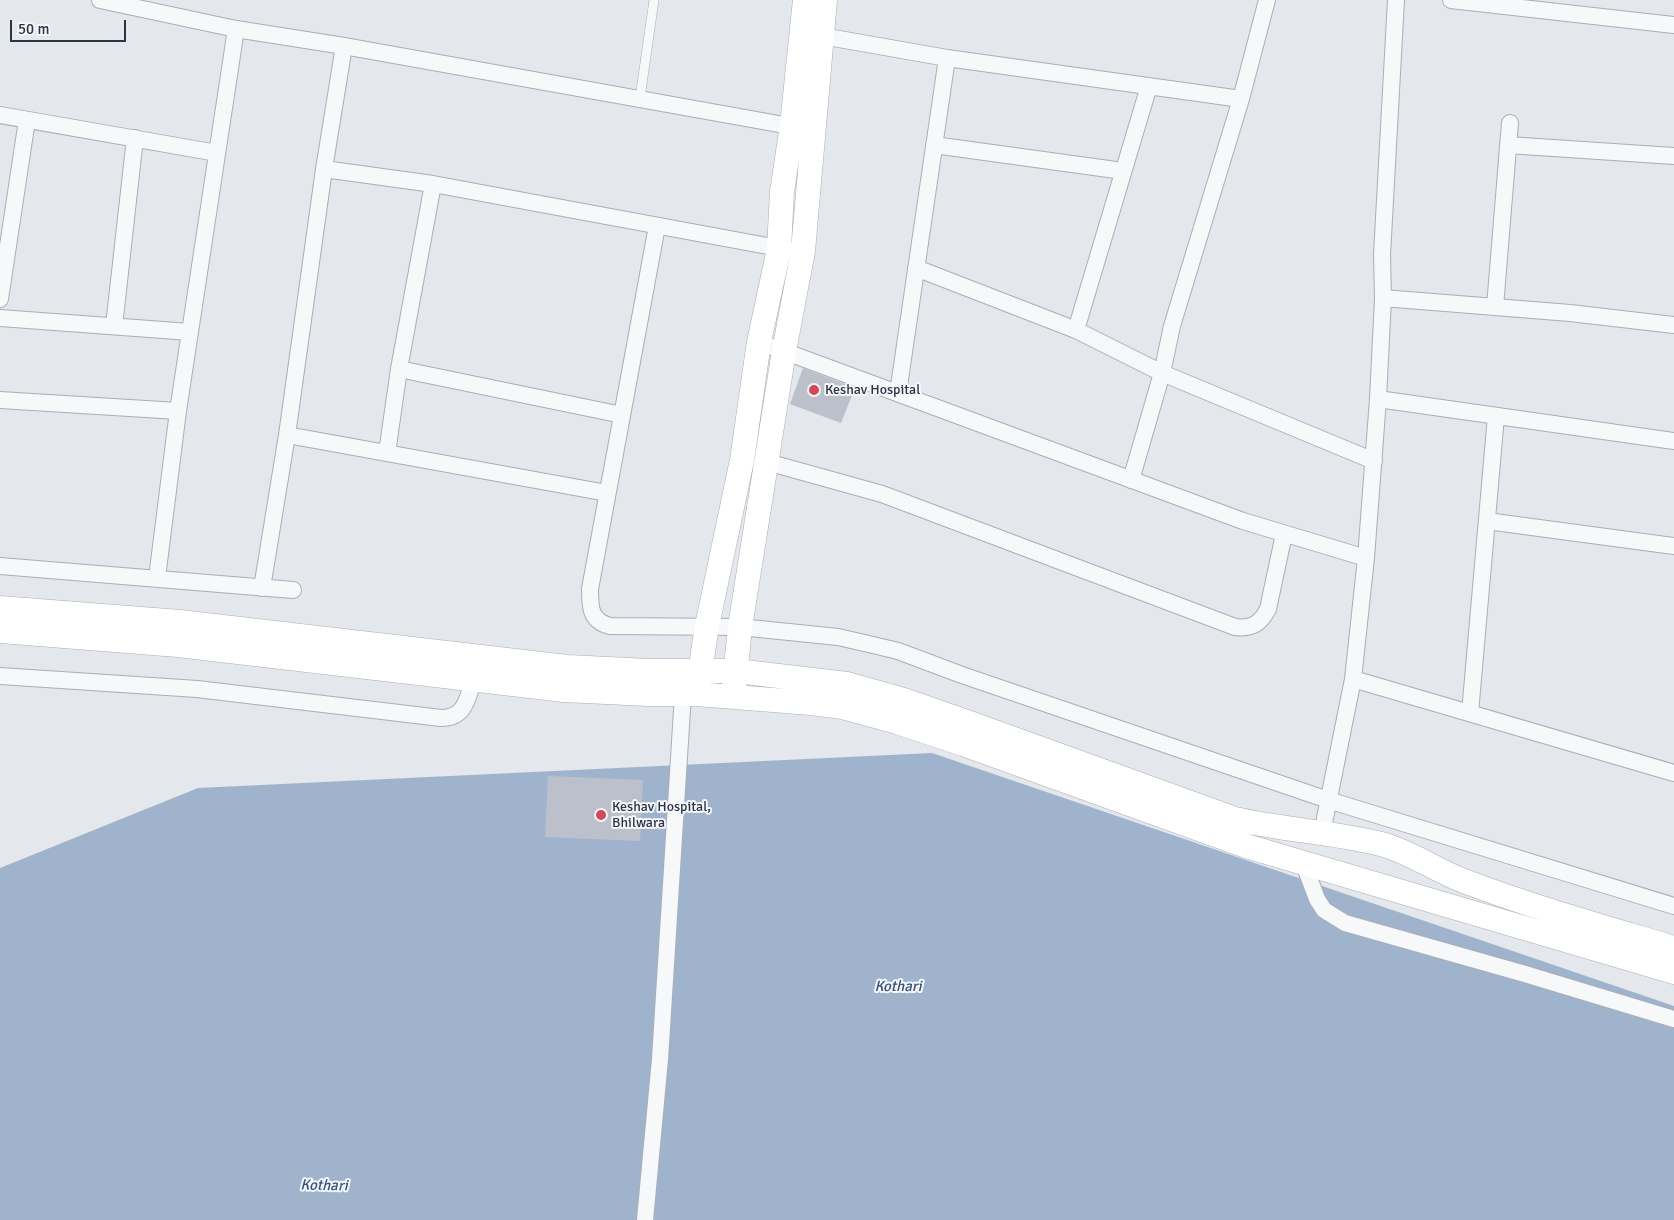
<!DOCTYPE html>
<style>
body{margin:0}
#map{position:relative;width:1674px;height:1220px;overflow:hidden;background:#e4e7ec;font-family:Signika,sans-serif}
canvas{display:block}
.scale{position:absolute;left:10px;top:20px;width:116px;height:22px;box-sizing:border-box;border:2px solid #2b3445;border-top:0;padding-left:6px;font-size:15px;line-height:18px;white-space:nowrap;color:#2b3445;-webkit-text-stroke:4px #f4f6f9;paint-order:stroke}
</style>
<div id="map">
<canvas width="1674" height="1220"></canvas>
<div class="scale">50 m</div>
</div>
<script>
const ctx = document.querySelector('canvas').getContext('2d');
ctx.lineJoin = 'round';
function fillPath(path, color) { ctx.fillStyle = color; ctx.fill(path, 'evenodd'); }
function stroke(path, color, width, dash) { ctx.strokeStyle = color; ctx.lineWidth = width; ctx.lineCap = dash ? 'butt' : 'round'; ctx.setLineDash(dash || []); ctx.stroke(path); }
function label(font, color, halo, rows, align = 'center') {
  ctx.font = font + ' Signika,sans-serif'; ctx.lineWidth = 4; ctx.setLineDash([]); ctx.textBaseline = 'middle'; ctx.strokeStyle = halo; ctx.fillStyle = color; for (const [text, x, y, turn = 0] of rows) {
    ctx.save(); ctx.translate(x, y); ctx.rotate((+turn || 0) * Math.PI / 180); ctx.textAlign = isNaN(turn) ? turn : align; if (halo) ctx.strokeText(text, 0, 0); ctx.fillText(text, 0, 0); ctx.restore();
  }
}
fillPath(new Path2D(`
 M932,753L1674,1006V1220H0V868L198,788Z`), '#9fb4cc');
fillPath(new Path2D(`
 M803,368L855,388L841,423L790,404Z
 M548,776L643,780L640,841L545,837Z`), '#bbc0ca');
const lane = new Path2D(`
 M640,98L654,0`);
const street = new Path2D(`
 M100,0L236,29L344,46L801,128
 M1451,0L1674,25
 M822,36L947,58L1241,99
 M0,115L217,153
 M934,145L1123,171
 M1508,145L1674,156
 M324,169L433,184L789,250
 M657,226L590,589C590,607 590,621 610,626L740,627L838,637L873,645L898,651L962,675L1328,800L1674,906
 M916,268L1076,330L1162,373L1374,461
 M1383,298L1570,313L1674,325
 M0,299L27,120
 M1495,307L1510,123
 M0,318L190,332
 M114,326L135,138
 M1076,330L1149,86
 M759,342L1243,521L1366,558
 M399,369L622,415
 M898,393L947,58
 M1378,399L1674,441
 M0,400L178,411
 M287,435L607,493
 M387,453L399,369L433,184
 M767,462L882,494L1235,627C1252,629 1260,624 1268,609L1284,534
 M1131,480L1162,373L1172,326L1241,99L1267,0
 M1487,521L1674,546
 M0,566L293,590
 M157,578L178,411L236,29
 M262,588L287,435L324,169L344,46
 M0,676L197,689L441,718C466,718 467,698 474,679
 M1353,679L1674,773
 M1470,713L1496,416
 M1322,833L1353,679L1366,558L1378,399L1383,298L1382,255L1396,0
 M1303,862L1317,899L1324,910L1345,923L1525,974L1674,1019
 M645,1220L660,1059L683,694`);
const secondary = new Path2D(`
 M0,608L180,622L567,667L649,671H736L847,684L904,700L970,723L1235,819C1283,830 1333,832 1381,844C1411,852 1435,870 1464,881C1532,907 1604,927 1674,948
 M0,631L178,645L564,690L648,694H696L811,703L842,707L897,722L963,744L1246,846L1674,972
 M698,685L707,626L742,460L759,342L779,249L782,192L792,125L805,0
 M734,687L740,627L784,351L803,251L825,0`);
stroke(lane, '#a9aeb7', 10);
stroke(street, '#a9aeb7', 18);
stroke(secondary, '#a9aeb7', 25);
stroke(lane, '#f7f8fa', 9);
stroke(street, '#f7f8fa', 16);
stroke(secondary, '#fff', 24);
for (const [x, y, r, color] of [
 [814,390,6,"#d1495b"],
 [601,815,6,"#d1495b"]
]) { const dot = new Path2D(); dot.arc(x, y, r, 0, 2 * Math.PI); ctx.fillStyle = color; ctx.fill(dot); stroke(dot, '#f4f6f9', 2); }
label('14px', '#2b3445', '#f4f6f9', [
 ["Keshav Hospital",825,390],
 ["Keshav Hospital,",612,807],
 ["Bhilwara",612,823]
], 'left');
label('italic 15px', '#34527a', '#f4f6f9', [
 ["Kothari",898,987],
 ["Kothari",324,1186,1]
]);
</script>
